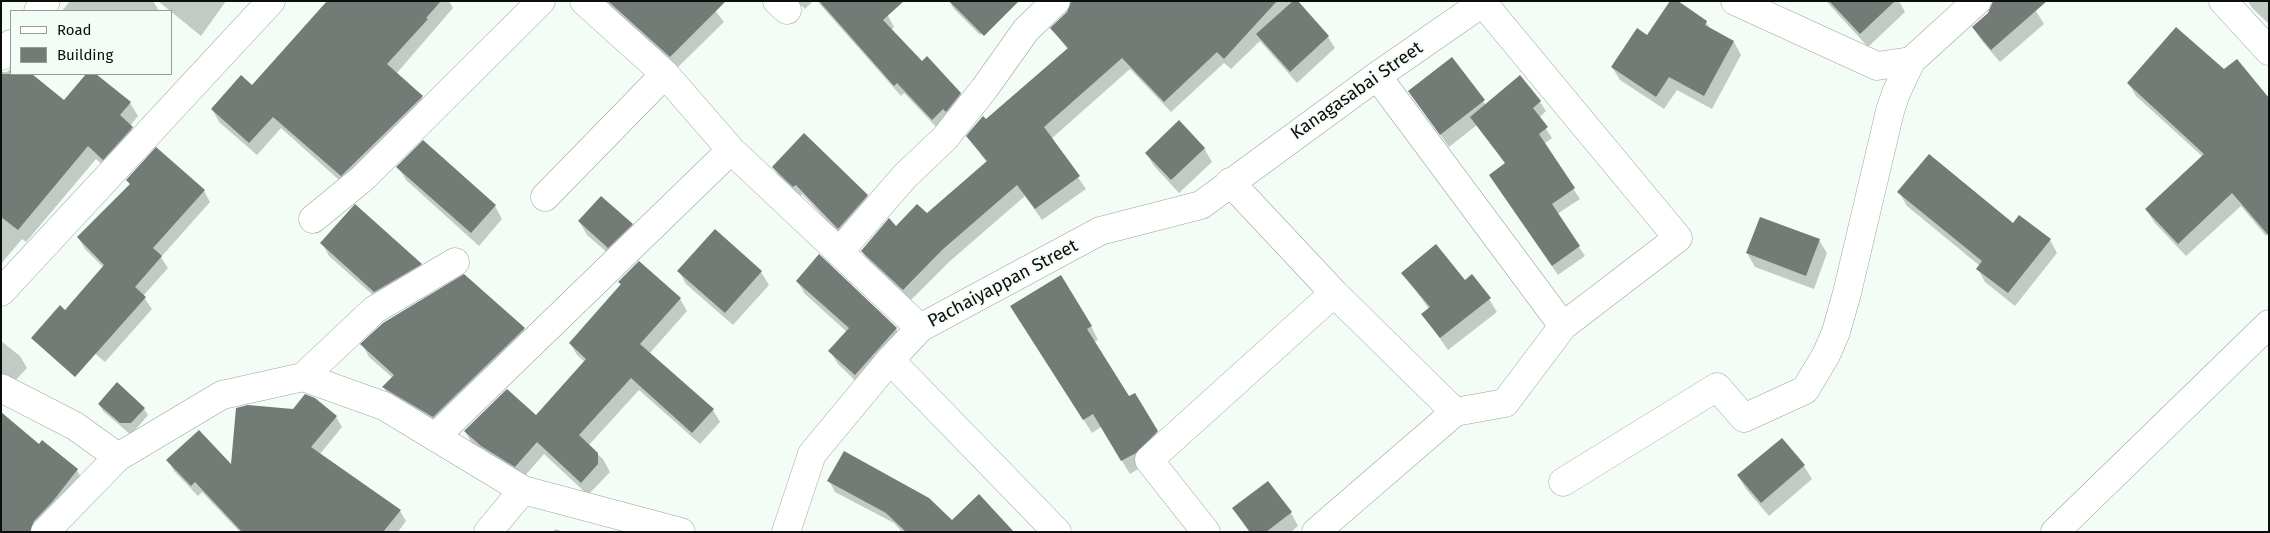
<!DOCTYPE html>
<style>
body{margin:0}
#map{position:relative;width:2270px;height:533px;overflow:hidden;background:#f3fdf6;font-family:"Fira Sans",sans-serif}
canvas{display:block}
.frame{position:absolute;inset:0;border:2px solid #0b0e0c;pointer-events:none}
.legend{position:absolute;left:10px;top:10px;width:162px;height:65px;box-sizing:border-box;background:#f3fdf6;border:1px solid #969d98;margin:0;padding:6px 9px;list-style:none;font-size:15px;color:#0b0e0c}
.legend li{display:flex;align-items:center;gap:10px;height:25px}
.legend b{width:25px;border:1px solid #969d98}
</style>
<div id="map">
<canvas width="2270" height="533"></canvas>
<div class="frame"></div>
<ul class="legend">
<li><b style="height:6px;background:#fff"></b>Road</li>
<li><b style="height:14px;background:#737b76"></b>Building</li>
</ul>
</div>
<script>
const ctx = document.querySelector('canvas').getContext('2d');
ctx.lineJoin = 'round';
function fillPath(path, color) { ctx.fillStyle = color; ctx.fill(path, 'evenodd'); }
function stroke(path, color, width, dash) { ctx.strokeStyle = color; ctx.lineWidth = width; ctx.lineCap = dash ? 'butt' : 'round'; ctx.setLineDash(dash || []); ctx.stroke(path); }
function label(font, color, halo, rows, align = 'center') {
  ctx.font = font + ' "Fira Sans",sans-serif'; ctx.lineWidth = 4; ctx.setLineDash([]); ctx.textBaseline = 'middle'; ctx.strokeStyle = halo; ctx.fillStyle = color; for (const [text, x, y, turn = 0] of rows) {
    ctx.save(); ctx.translate(x, y); ctx.rotate((+turn || 0) * Math.PI / 180); ctx.textAlign = isNaN(turn) ? turn : align; if (halo) ctx.strokeText(text, 0, 0); ctx.fillText(text, 0, 0); ctx.restore();
  }
}
fillPath(new Path2D(`
 M70,1H153L159,11H62Z
 M158,1H226L201,36Z
 M328,1H449L453,8L396,74L422,97L429,110L348,188L281,128L257,155L219,122L212,109L252,86Z
 M605,1H708L724,22L677,68Z
 M797,1H813L805,9Z
 M817,1H874L888,16L894,27L891,30L944,85L960,93L967,105L939,130L904,93L901,96Z
 M949,1H1011L980,35L954,9Z
 M1214,1H1297L1328,37L1335,48L1297,83L1260,41L1231,69L1224,63L1171,112L1130,69L1051,139L1086,189L1042,220L1025,196L949,262L910,301L869,263L862,251L896,228L927,215L987,163L968,137L1068,50L1052,28L1072,6Z
 M1826,1H1899L1905,12L1868,47Z
 M2248,1H2269V24L2252,8Z
 M2036,11L2044,24L2000,62L1981,40L1973,27L1989,13Z
 M1706,22L1711,30L1734,42L1741,55L1712,109L1677,90L1664,109L1620,80L1612,67L1647,36Z
 M2176,28L2269,233L2266,236L2241,206L2186,256L2154,222L2146,209L2203,157L2136,96L2128,83Z
 M1451,59L1486,105L1540,102L1546,111L1539,118L1552,138L1544,144L1580,199L1557,214L1585,256L1558,275L1490,176L1506,164L1477,125L1449,147L1409,91Z
 M11,68V74H30L64,102L87,74H94L130,103L138,116L130,126L140,141L111,172L96,159L26,242L22,239L1,264V72H7Z
 M1204,148L1212,162L1179,193L1154,166L1146,153Z
 M398,167L495,206L502,219L479,246L406,180Z
 M774,168L867,196L873,206L844,239L802,194L800,197L780,178Z
 M128,180L204,191L210,202L161,257L168,268L143,296L152,309L105,362L67,330L104,268L85,249L78,237L130,185Z
 M1899,192L2013,225L2050,240L2057,253L2015,306L1985,282L1978,269L1980,266L1907,206Z
 M579,221L632,224L639,238L616,260L587,235Z
 M715,231L761,272L769,285L733,325L686,284L679,271Z
 M1819,240L1827,253L1814,289L1755,267L1747,253Z
 M322,243L421,264L428,277L383,304L329,256Z
 M1403,273L1465,282L1489,299L1497,312L1448,350L1423,314L1429,309Z
 M797,281L896,329L904,342L863,388L838,364L830,351L847,332L805,294Z
 M619,282L680,299L687,311L649,354L713,410L720,422L700,444L639,390L588,446L603,459L610,472L588,495L544,454L522,479L472,444L465,431L537,417L585,362L577,355L570,343L621,285Z
 M1020,319L1091,326L1098,340L1094,342L1128,398L1134,394L1164,445L1143,466L1130,474L1101,427L1092,433Z
 M524,329L531,341L440,429L391,400L384,387L393,378L369,357L362,344Z
 M1,341L20,356L27,368L11,385L1,387Z
 M99,404L144,409L148,415L131,435L103,411Z
 M336,417L342,427L320,454L400,511L406,521L398,532H240L202,492L198,496L174,471L168,460L232,467Z
 M1782,439L1804,466L1812,479L1769,516L1746,489L1738,476Z
 M42,442L77,470L84,483L42,532H1Z
 M829,481L952,522L1006,532H902L894,523L835,492Z
 M1234,508L1291,513L1298,526L1291,532H1249Z
 M555,529L564,532H554Z`), '#0003');
fillPath(new Path2D(`
 M327,1H441L426,18L428,19L387,64L423,96L341,176L273,117L249,143L211,109L241,75L252,85Z
 M608,1H726L670,57Z
 M819,1H904L883,20L922,61L927,56L961,93L946,112L943,109L932,120L897,83L894,86Z
 M949,1H1019L984,36Z
 M1071,1H1277L1224,59L1217,52L1164,102L1122,58L1044,127L1080,176L1035,209L1017,185L942,250L903,290L861,251L889,218L896,226L917,204L927,213L987,161L966,136L983,116L986,119L1068,48L1050,28L1067,12Z
 M1293,1H1298L1329,36L1290,72L1256,34Z
 M1670,1H1678L1707,21L1705,25L1734,41L1704,96L1669,77L1656,97L1611,67L1637,28L1647,35Z
 M1829,1H1895L1860,34Z
 M1993,1H2047L1991,50L1972,27L1988,13Z
 M2176,27L2224,69L2237,59L2269,98V236L2232,193L2178,244L2145,209L2204,154L2127,83Z
 M1452,57L1485,100L1440,135L1408,91Z
 M1,74H32L64,100L86,74H96L131,102L120,115L133,127L103,160L88,146L18,230L1,217Z
 M1520,75L1541,101L1533,108L1548,127L1539,134L1575,188L1552,204L1580,246L1552,266L1489,175L1505,163L1470,117Z
 M1179,120L1205,148L1171,180L1145,153Z
 M804,133L868,195L838,229L796,185L793,187L772,167Z
 M423,140L496,205L471,233L396,167Z
 M156,147L205,190L153,248L162,256L135,287L146,297L75,377L31,338L60,305L65,310L104,265L77,237L130,184L126,180Z
 M1929,154L2013,223L2019,215L2051,239L2008,293L1976,269L1982,261L1897,192Z
 M601,196L633,224L608,248L578,221Z
 M355,204L422,264L374,292L320,243Z
 M1760,217L1820,239L1806,276L1746,253Z
 M715,229L762,271L725,313L677,271Z
 M1436,244L1465,280L1472,274L1491,298L1440,338L1421,314L1430,307L1401,273Z
 M819,254L897,328L855,375L828,351L849,328L796,281Z
 M639,261L681,298L640,344L714,409L692,433L631,378L579,435L598,453V464L581,483L537,442L515,467L481,446L464,431L507,389L536,415L586,359L569,343L621,284L618,282Z
 M464,274L525,328L433,417L382,387L394,375L360,344L383,323Z
 M1061,275L1092,326L1087,329L1129,396L1135,393L1158,431L1136,453L1121,461L1093,414L1083,420L1010,306Z
 M117,382L145,408L131,423H120L98,404Z
 M305,394L315,398L337,416L311,447L401,510L383,532H242L195,482L191,486L166,460L199,430L231,464L236,408L248,405L293,409Z
 M1,412L39,444L42,440L78,469L53,501L34,521L30,532H1Z
 M1782,438L1805,465L1761,503L1737,475Z
 M844,451L929,498L952,520L979,494L1014,532H906L886,513L827,481Z
 M1268,481L1292,512L1266,532H1250L1232,508Z`), '#737b76');
const street = new Path2D(`
 M584,1L665,74L731,150L920,328
 M777,1L787,10
 M38,11L46,1
 M1,56L11,44
 M1377,76L1563,326
 M1230,182L1334,293L1455,412L1316,532
 M545,197L665,74
 M313,219L363,178L541,1
 M839,252L905,176L945,138L984,89L1026,30L1056,1
 M1,292L271,1
 M890,360L1057,532
 M303,377L374,310L455,262
 M1,388L75,426L118,457L222,395L303,377L384,406L523,490L681,532
 M1455,412L1505,403L1563,326L1678,238L1483,3
 M435,437L731,150
 M1563,482L1717,387L1744,418L1805,390L1826,355L1836,332L1847,293L1890,111L1896,93L1911,61
 M45,532L118,457
 M488,532L523,490
 M1206,532L1149,460L1334,293
 M2055,532L2269,324`);
const secondary = new Path2D(`
 M1735,1L1877,66L1911,61L1977,1
 M2223,1L2269,51
 M786,532L812,454L890,360L920,328L1100,231L1201,205L1377,76L1485,1`);
stroke(street, '#9ba39e', 29);
stroke(secondary, '#9ba39e', 29);
stroke(street, '#fff', 28);
stroke(secondary, '#fff', 28);
label('18px', '#0b0e0c', '#f3fdf6', [
 ["Kanagasabai Street",1357,91,-35],
 ["Pachaiyappan Street",1003,284,-28]
]);
</script>
